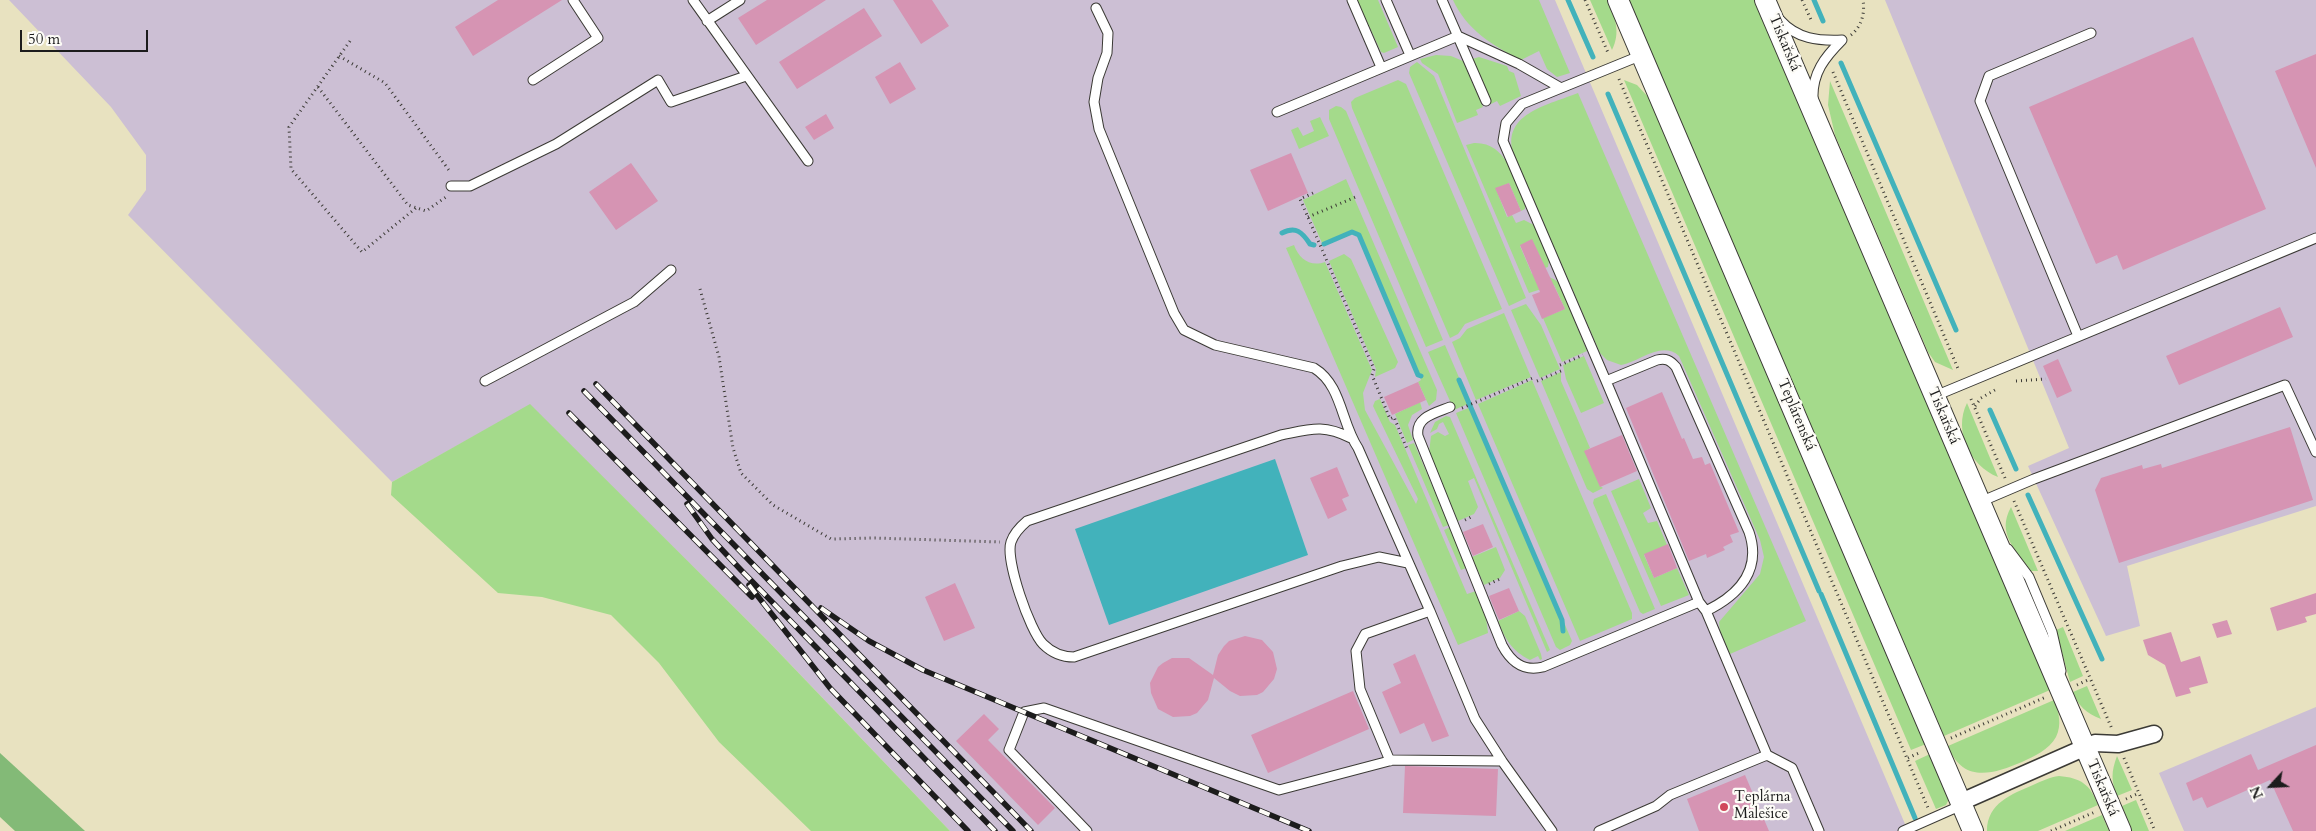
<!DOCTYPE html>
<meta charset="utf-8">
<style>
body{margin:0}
#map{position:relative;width:2316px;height:831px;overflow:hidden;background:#e8e2c0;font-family:Cardo,serif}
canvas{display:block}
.north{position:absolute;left:2246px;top:761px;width:50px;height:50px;-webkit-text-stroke:4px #fdfcf7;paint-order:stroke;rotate:245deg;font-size:14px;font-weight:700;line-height:20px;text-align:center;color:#1c1c1c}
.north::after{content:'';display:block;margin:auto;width:18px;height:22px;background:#1c1c1c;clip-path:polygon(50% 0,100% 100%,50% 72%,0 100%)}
.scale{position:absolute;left:20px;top:30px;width:128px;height:22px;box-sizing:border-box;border:2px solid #1c1c1c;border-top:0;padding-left:6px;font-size:15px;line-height:18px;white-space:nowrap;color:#1c1c1c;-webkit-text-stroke:4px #fdfcf7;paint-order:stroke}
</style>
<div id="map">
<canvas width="2316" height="831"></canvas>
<div class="north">N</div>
<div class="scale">50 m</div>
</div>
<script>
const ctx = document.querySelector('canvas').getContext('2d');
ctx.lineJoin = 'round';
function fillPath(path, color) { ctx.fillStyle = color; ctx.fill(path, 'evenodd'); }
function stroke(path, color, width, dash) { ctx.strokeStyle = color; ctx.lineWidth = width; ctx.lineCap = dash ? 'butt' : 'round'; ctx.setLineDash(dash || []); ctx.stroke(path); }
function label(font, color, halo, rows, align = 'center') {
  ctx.font = font + ' Cardo,serif'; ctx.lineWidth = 4.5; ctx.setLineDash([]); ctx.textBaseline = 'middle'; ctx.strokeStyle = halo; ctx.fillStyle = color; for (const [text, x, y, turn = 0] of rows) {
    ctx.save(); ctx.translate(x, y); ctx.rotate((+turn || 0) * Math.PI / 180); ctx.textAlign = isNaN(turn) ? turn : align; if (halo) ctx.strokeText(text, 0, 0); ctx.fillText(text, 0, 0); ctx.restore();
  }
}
fillPath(new Path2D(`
 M9,0H1555L1908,831H950L768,641L530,405L392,482L128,215L146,190V155L111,107Z
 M1885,0H2316V506L2127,566L2140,626L2106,636L2028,466L2069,448Z
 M2316,707V831H2184L2159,773Z`), '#ccbfd4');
fillPath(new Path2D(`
 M1357,0H1378L1398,47L1384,53L1381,52Z
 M1453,0H1539L1570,73L1557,77L1547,69L1539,51L1521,60C1493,46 1466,29 1453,0Z
 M1590,0H1608C1615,18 1621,32 1612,50Z
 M1629,0H1755L2050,690L1944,736Z
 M1436,55L1451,56L1463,61L1483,107L1476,110L1478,115L1457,123L1438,74L1422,63L1420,59Z
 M1479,57L1507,66L1509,71L1514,73L1521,96L1500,106L1497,101L1491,104L1472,59Z
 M1417,62L1434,76L1526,298L1509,306L1409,73L1410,67Z
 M1398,80L1406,84L1409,91L1502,309L1465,324L1458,334L1450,338L1352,108L1351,102L1355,98Z
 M1624,80L1637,85L1651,100L1926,744L1911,750Z
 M1830,81L1953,370L1935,362L1928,352L1835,135L1828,105Z
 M1578,93L1806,621L1730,654L1720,631L1719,622L1760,574L1764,557L1760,540L1679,356C1662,340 1639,362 1621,365L1607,360L1600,353L1513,152C1502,113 1551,104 1578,93Z
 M1336,106L1341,107L1346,111L1443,340L1426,347L1329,119V110Z
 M1320,117L1329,136L1299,149L1291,130L1298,127L1303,136L1314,131L1310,121Z
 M1474,143C1507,142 1514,179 1525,204V209L1521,211L1509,183L1496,189L1507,217L1512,215L1516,223L1524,220L1534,225L1549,260L1548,267L1545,268L1532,240L1520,246L1532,274L1536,272C1544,276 1553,277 1559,283L1587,351L1562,362L1543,318L1565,309L1554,285L1529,293L1466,145Z
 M1346,179L1437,390L1436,400L1429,406L1418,382L1421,380L1359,234L1352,230L1322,243L1303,200Z
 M1294,245C1299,259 1310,267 1325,262L1372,370L1363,393L1365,410L1416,504L1418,499L1373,406L1375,401L1380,399L1390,422L1395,425L1467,594L1476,591L1486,617L1488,633L1458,645L1286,248Z
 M1344,254L1351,259L1398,362L1395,368L1375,377L1376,369L1329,261Z
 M1526,304L1541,325L1560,369L1540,378L1511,310Z
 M1504,313L1531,377L1476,400L1452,342L1460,338L1467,329Z
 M1445,345L1470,403L1454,410L1428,352Z
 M1584,356L1604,403L1581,413L1566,379L1563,365Z
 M1561,372V381L1590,448L1585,451L1600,486L1603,488L1593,493L1587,489L1541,381Z
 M1532,380L1632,613V619L1580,641L1478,404Z
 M1420,402L1422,409L1412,415L1408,425L1413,440L1407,443L1395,414Z
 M1967,403L1998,477C1970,466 1953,431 1967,403Z
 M530,404L768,641L950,831H811L719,742L659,663L611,615L542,597L498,593L391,495L392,482Z
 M1471,407L1572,641L1570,645L1560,650L1556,647L1456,413Z
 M1446,416L1450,417L1550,650L1547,652L1474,478L1468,481L1478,507L1474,514L1458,521L1429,453L1431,436L1438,432L1445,436L1449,434L1443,422L1439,424L1437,429L1430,433L1435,422Z
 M1414,443L1449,525L1443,527L1408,445Z
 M1639,479L1651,508L1643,513L1648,523L1657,521L1667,545L1644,555L1654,578L1677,568L1689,595L1661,606L1611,491Z
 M1606,494L1655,609L1643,614L1640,612L1593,503L1594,499Z
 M2011,507L2038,571H2031C2016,550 1996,534 2011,507Z
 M1450,527L1466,568L1461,570L1444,530Z
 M1496,547L1505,570L1500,578L1484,585L1472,557Z
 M1519,611L1525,616L1541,654L1542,659L1540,660L1538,656L1530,660C1512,651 1505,639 1498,621Z
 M2063,627L2083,676L2070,682L2056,630Z
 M2087,686L2101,719C2086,713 2078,706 2073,692Z
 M2054,700C2059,712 2062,725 2056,737C2049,750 2034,756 2022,762C1993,774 1963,784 1948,746Z
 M1930,754L1949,799L1946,805L1936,809L1915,761Z
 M2117,756L2132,790L2117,796C2111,781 2111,772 2117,756Z
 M2059,776C2081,778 2090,784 2098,805L2038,831H1987C1987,803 2012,794 2033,785C2042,781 2050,777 2059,776Z
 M2136,800L2149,831H2132L2122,806Z
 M2102,815L2109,831H2065Z`), '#a4da8b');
fillPath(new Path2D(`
 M0,753L85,831H15L0,817Z`), '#83ba77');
fillPath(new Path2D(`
 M1275,459L1308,555L1109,625L1075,529Z`), '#42b2bb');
stroke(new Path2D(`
 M1568,0L1593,57
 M1814,0L1823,21
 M1841,63L1956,330
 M1608,94L1819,591
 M1282,233C1296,226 1302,232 1310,244L1314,245
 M1324,244L1352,232L1359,235L1418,375L1421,376
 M1459,380L1562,620L1563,631
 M1990,410L2016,469
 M2028,495L2102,659
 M1821,594L1915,818`), '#42b2bb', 5);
fillPath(new Path2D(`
 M498,0H562L473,56L455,27Z
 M767,0H826L756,45L738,18Z
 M893,0H932L949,26L921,44Z
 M864,8L882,36L797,89L779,62Z
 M2193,37L2266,209L2123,270L2117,255L2096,264L2029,107Z
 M2316,54V168L2275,71Z
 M900,62L916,89L890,104L875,77Z
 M826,114L834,128L814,140L805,127Z
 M1291,153L1308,193L1268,211L1250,170Z
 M631,163L658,201L616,230L589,192Z
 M1509,183L1521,211L1508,217L1495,188Z
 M1532,239L1565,309L1542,319L1532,295L1540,292L1520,245Z
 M2280,307L2293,337L2179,385L2166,356Z
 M2058,359L2072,391L2057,398L2043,366Z
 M1418,382L1426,400L1392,415L1384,397Z
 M1662,392L1682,439L1684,438L1693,459L1702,457L1705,465L1710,463L1739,532L1730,535L1733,542L1723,547L1725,550L1707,558L1706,554L1689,561L1626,408Z
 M2290,427L2313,500L2119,563L2095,490L2101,478L2142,465L2143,469L2161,464L2162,468Z
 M1622,435L1637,471L1600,487L1584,451Z
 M1337,467L1349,496L1342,499L1347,510L1328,519L1310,478Z
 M1483,524L1493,547L1473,556L1463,532Z
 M1668,544L1677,568L1654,578L1644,554Z
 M955,583L975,628L944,641L925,597Z
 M1509,588L1519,611L1499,620L1489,596Z
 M2316,593V614L2305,617L2307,622L2277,631L2270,608Z
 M2227,620L2232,634L2217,638L2212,624Z
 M2171,632L2181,662L2200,656L2208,683L2189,688L2191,693L2176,697L2165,665L2148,655L2143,640Z
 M1245,636L1262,640L1273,652L1277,669L1274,679L1263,692L1257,695L1240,696L1230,691L1214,678L1208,700L1197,713L1190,716L1173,717L1158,709L1151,693L1150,683L1158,667L1163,663L1172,658H1189L1213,675L1218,655L1224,646L1229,641Z
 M1415,654L1449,736L1432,742L1424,723L1400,734L1382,692L1401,683L1393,664Z
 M1353,691L1369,729L1268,773L1251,735Z
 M984,714L999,729L988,740L1055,808L1038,825L956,741Z
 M2316,745V831H2293L2270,780L2207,808L2202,797L2193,801L2186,783L2251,754L2258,770Z
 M1405,766L1498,769L1496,816L1403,813Z
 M1745,775L1769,831H1699L1687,799Z`), '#d694b3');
const service = new Path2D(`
 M693,0L808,161
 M1352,0L1381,67
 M1386,0L1410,55
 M1442,0L1486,101
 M1096,8L1108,33L1107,53L1098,78L1094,102L1099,129L1174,313L1184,330L1215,345L1314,368C1342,385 1341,423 1358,448L1430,611
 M1780,20C1797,39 1818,41 1842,40C1825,57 1812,73 1813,99
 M707,21L740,0
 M1642,55L1522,104L1506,123L1503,141L1606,381L1657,360C1666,358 1670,360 1676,367L1749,532C1762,570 1739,595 1706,611
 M533,80L598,38L573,0
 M1277,112L1458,36L1519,64L1561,88
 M451,186H470L556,144L658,80L671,102L746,76
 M2078,336L1980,101L1989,76L2091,33
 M485,381L634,302L671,270
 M1606,381L1699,602L1706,611L1767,755
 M1935,396L2316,238
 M1450,407C1435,413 1415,417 1418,436L1502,645C1511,662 1523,672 1543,667L1699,602
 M1351,438C1323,424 1311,429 1281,435L1027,521C1020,527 1014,533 1011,542C1005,560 1030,631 1043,644C1052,653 1061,657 1074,657L1342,566L1379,557L1408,563
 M1980,502L2034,479L2285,385L2316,452
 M2008,549L2029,577L2052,632L2061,671
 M1390,761L1360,689L1356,651L1365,634L1430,611L1475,719L1502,761
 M1087,831L1009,750L1024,712L1044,708L1279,790L1393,760L1502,761L1552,831
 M1599,831L1656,806L1670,795L1767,755L1792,768L1819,831
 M1903,831L1953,809L1961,802`);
const minor = new Path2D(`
 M1961,802L2095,743L2118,744L2154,734`);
const tertiary = new Path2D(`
 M1618,0L1973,831
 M1765,0L2121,831`);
stroke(service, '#3b3a35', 11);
stroke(minor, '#3b3a35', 19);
stroke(tertiary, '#3b3a35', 22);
stroke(new Path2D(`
 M1585,0L1609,55
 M1802,0L1812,22
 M1851,35C1862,26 1865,13 1863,0
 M350,41L289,127L291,169L362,252L416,208
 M339,56L385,83L451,173
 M1833,72L1959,371
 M1619,79L1928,808
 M318,87L408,205L426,211L446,197
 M1313,193L1300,199L1374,369L1372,375L1390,419L1394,417L1407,449
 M1308,217L1358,196
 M700,289L719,357L733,448L741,473L773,505L831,539L875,538L1000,542
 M1560,365L1583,355
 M1537,381L1563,370
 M2016,381L2046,379
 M1971,399L2005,478
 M1975,406L1981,398L1995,390
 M1462,408L1535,377
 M2014,501L2112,729
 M1465,520L1473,516
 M1489,584L1502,578
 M2077,685L2090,679
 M1951,738L2046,697
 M1908,758L1921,752
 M2124,758L2155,831
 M2126,799L2139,793
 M2051,831L2095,812`), '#3b3a35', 3, [1, 4]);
stroke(service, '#fff', 9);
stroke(minor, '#fff', 16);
stroke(tertiary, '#fff', 20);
const rail = new Path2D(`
 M596,384L1031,831
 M584,391L1013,831
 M569,413L752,597
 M687,504L712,539L740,569L995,831
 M749,585L830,688L968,831
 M821,608L869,641L923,670L1309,831`);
stroke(rail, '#1c1c1c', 5.5);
stroke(rail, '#fdfcf7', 4, [11]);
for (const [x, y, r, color] of [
 [1724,807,5,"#d1495b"]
]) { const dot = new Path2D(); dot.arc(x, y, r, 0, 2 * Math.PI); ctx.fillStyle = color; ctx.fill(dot); stroke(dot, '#fdfcf7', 2); }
label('15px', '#1c1c1c', '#fdfcf7', [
 ["Tiskařská",1784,43,67],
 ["Teplárenská",1796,415,67],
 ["Tiskařská",1943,416,67],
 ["Tiskařská",2102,788,67]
]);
label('15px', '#1c1c1c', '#fdfcf7', [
 ["Teplárna",1734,798],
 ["Malešice",1734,815]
], 'left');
</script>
